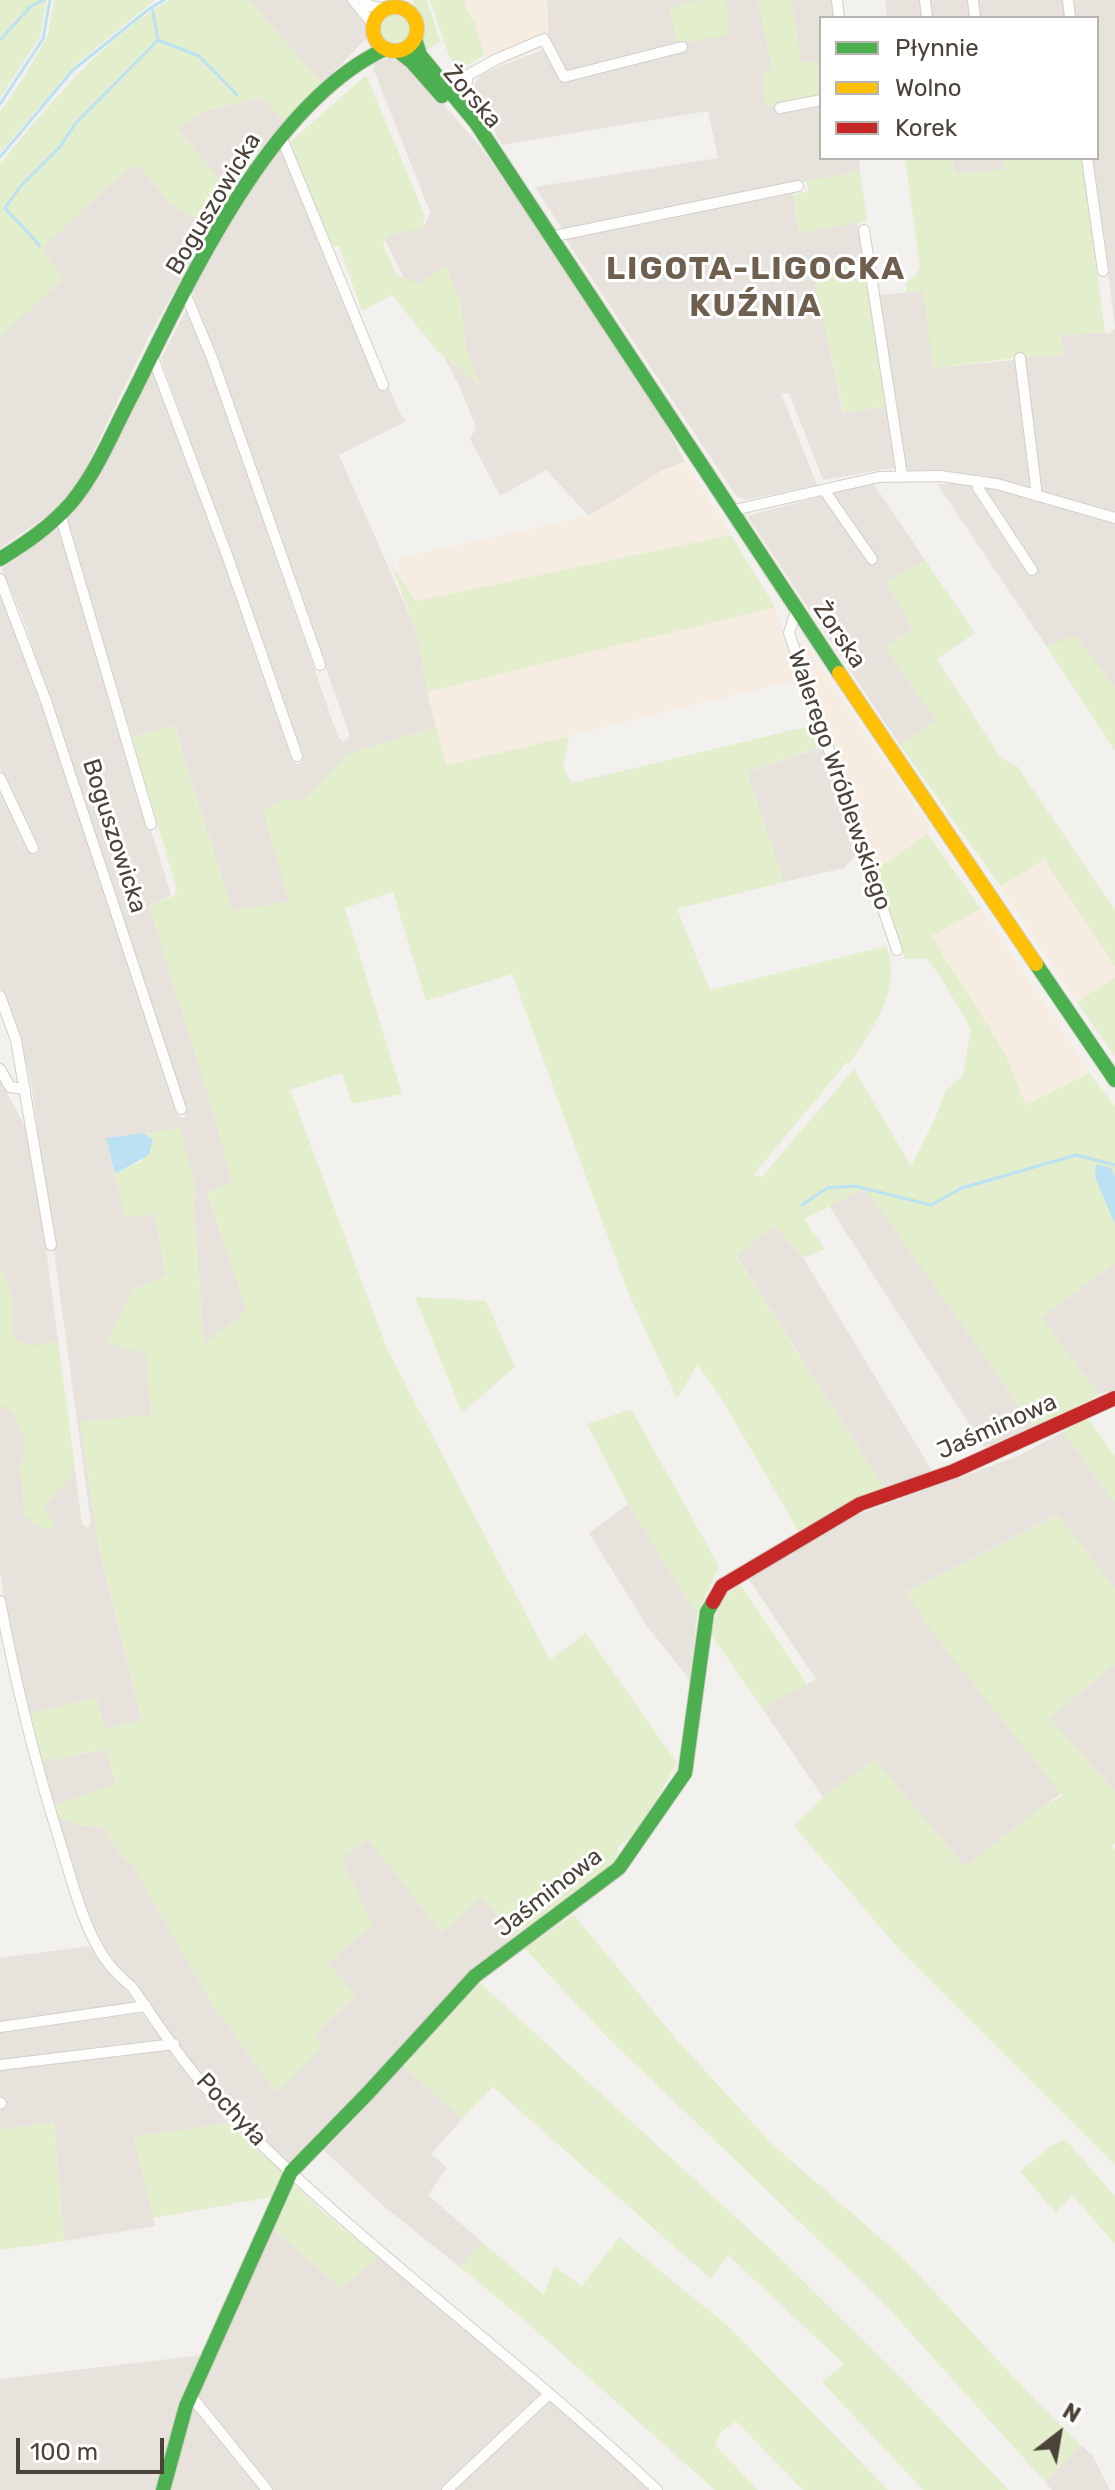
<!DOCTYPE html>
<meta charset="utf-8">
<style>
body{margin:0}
#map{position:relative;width:1115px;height:2490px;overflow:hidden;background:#f3f1ee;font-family:Rubik,sans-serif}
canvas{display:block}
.legend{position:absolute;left:819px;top:16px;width:280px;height:144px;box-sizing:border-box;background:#fff;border:2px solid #b7b3af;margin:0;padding:10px 14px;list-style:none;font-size:24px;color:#4b4238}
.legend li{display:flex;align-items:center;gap:16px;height:40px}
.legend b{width:40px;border:2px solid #b7b3af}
.north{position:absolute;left:1019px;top:2394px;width:80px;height:80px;-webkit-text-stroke:6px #fff;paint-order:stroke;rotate:31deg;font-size:22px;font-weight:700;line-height:32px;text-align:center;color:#4b4238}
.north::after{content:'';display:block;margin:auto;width:28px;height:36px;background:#4b4238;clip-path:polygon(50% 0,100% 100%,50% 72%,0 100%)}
.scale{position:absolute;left:16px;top:2438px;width:148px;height:36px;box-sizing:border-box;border:4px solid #4b4238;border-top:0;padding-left:10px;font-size:24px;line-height:28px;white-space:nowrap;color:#4b4238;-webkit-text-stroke:6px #fff;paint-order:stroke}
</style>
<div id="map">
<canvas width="1115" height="2490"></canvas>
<ul class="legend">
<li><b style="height:10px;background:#4caf50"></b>Płynnie</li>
<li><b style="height:10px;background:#ffc107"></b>Wolno</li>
<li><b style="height:10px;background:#c62828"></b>Korek</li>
</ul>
<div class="north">N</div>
<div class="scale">100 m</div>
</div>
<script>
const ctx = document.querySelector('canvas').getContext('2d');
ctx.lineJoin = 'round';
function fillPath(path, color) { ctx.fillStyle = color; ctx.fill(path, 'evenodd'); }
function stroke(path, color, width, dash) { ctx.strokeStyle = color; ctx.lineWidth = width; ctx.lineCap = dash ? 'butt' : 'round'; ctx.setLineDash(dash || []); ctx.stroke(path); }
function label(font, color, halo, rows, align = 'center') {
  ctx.font = font + ' Rubik,sans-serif'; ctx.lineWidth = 6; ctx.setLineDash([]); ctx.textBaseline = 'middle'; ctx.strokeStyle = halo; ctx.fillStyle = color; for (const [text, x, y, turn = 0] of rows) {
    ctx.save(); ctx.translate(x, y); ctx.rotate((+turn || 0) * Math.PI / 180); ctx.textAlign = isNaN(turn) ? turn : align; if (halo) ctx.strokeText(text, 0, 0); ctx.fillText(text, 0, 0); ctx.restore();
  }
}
fillPath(new Path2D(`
 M249,0H350L369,19L367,38L322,84Z
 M547,0H840L842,18H821V158H859L860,171L563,230L535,187L718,158L708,111L502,145L473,91L475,83L482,74L549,47Z
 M885,0H1115V327L1093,158H1097V18H887Z
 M389,58L411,66L482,149L637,369L685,462L663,470L589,516L546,470L500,496L470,439L476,427L460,388L383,236L425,224L430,212L373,68L375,63Z
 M262,98L284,121L250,161L230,193L177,128L203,111Z
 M282,141L291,169L402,417L407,421L339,455L416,630L436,727L348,754L303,801L290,901L233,911L183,757L176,726L132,737L65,517L153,367L226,561L292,761L296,764L301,763L303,756L161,359L186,310L206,354L338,737L343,741L349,738V733L191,289L264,164Z
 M953,158H1004L1005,169L955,174Z
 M138,164L170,203L210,228L149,336L82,475L71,491L51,513L0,548V336L63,279L41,248L126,170Z
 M793,192L799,233L857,222L867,259L813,270L843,413L889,406L899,467L823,480L789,393H781L817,485L746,500L736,496L565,238Z
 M923,291L934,368L1015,360L1033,481L1031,488L987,476L905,471L878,295Z
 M1115,328V513L1042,492L1024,357L1064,355L1060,335L1111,333Z
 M873,483L925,560L886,583L913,628L885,647L937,721L900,745L747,516Z
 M937,484H971L1029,574L1036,569L982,486L1115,521V688L1075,636L1047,647Z
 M59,528L171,895L149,906L217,1123L232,1182L207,1193L247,1311L204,1345L194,1213L195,1185L106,1138L125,1216L155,1214L166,1276L133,1290L107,1342L147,1355L151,1415L80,1422L98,1543L142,1720L104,1730L96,1698L29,1713L10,1638L0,1571V1080L25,1126L43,1225L82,1524L87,1528L91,1523L31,1082L17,1030L0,987V789L30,853L33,855L38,851L0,768V594L99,861L178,1116L184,1118L186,1114L23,618L2,569Z
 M828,745L867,852L857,854L844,868L784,882L747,772Z
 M865,1187L1034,1426L995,1448L984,1447L829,1206Z
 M775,1226L803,1258L933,1472L884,1488L736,1255Z
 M1115,1262V1390L1099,1394L1040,1318Z
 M1063,1432L1115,1503V1589L1057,1515L906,1592L1061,1793L965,1867L875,1760L823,1797L762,1708L816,1679L748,1578L857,1515L1018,1456Z
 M628,1504L697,1615L690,1680L647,1626L589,1533Z
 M1115,1664V1792L1049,1718Z
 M105,1749L116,1784L54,1806L42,1762Z
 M56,1817L79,1825L103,1827L119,1852L133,1866L214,2007L277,2093L314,2036L356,1995L328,1964L341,1859L368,1838L441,1932L481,1897L516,1934L476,1970L290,2166L222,2098L108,1962L81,1900Z
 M90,1946L135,2002L0,2022V1958Z
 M141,2013L228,2123L134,2137L155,2226L64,2241L54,2122L0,2130V2033Z
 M401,2063L462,2119L431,2154L447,2168L428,2195L482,2242L460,2267L386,2208L321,2148Z
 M272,2228L341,2288L378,2257L596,2438L648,2490H274L197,2394Z
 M203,2355L185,2389L155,2490H0V2379Z
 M189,2410H199L262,2490H167Z
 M1081,2445L1093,2456L1110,2490H1052L1045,2482Z`), '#e7e2db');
fillPath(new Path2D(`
 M464,0H547L549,47L539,49L494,69L484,52L475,26L477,21L468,13Z
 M685,462L731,535L416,601L400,576L399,558L589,516L663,470Z
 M775,607L797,680L446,766L427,692Z
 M803,641L930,829L928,834L876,870L797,642Z
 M1044,859L1115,967V977L1077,1002L1001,887Z
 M981,909L1090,1073L1026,1105L1004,1051L931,936Z`), '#f6ece1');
fillPath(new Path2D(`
 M0,0H47L40,37L0,98Z
 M54,0H155L77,63L0,153V112L26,74L48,34Z
 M170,0H249L321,83L284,121L261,98L203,111L177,128L230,193L210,228L170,203L138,165L126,170L42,248L64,279L0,336V164C49,105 102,38 170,0Z
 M412,0H427L440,42L422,53L419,45L422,24Z
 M430,0H464L468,13L478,24L475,26L484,52L483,56L459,71L449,56Z
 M697,0H725L729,9L728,35L678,44L669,9Z
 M757,0H792L801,63L821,61V97L765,107L763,71L772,68Z
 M380 30a15 15 0 1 1 30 0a15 15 0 1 1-30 0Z
 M366,75L425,216L421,229L389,235L383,245L397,275L418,284L446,266L461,302L466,347L480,385L437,351L392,295L362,311L339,246L332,247L289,143Z
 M905,158H953L955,174L1005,169L1004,158H1082L1105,333L1060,335L1064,355L1024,357L933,368L923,291L906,292V283L916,275L920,267Z
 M860,171L867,221L799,233L794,195L808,191L807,181Z
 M867,259L889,406L844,413L812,270Z
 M731,535L775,607L427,692L417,634L391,564L416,601Z
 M925,560L975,633L937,659L1001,758L1017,766L1115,910V967L1044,859L1001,887L900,745L936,720L885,647L913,628L886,583Z
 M1075,635L1115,688V751L1047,647Z
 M814,725L820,747L747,772L784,882L677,909L710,990L886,946C904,988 872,1029 850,1063L847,1062L754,1174L761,1178L854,1069L911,1166L936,1116L945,1092L963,1075L971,1029L940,976L926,958L905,959L876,870L928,834L981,909L931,936L1004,1051L1026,1105L1090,1073L1115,1107V1262L1041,1318L1099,1394L1073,1412L1034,1426L865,1188L804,1219L825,1249L803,1258L775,1226L736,1256L884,1488L801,1535L718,1393L697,1365L677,1399L628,1292L512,974L426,1001L393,892L345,908L402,1094L352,1104L342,1073L290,1090L387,1349L550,1660L586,1633L677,1763L638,1832L619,1846L616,1860L516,1934L481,1897L442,1933L368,1839L342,1859L373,1924L328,1964L356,1995L315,2035L323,2047L277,2093L214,2007L133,1866L119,1852L103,1827L79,1825L56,1817L54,1806L116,1784L105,1749L42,1762L29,1713L96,1698L105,1729L142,1720L98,1543L80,1422L151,1414L146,1355L106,1342L133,1290L166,1276L155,1214L125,1217L115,1174L141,1161L153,1140L144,1133L180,1128L195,1185L194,1213L204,1344L246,1311L207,1192L232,1182L214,1115L149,906L173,896L177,890L132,737L176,726L183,757L233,911L289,901L263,812L286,798L303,801L348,754L436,727L446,766L569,736L563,767L572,783Z
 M1115,977V1057L1077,1002Z
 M0,1267L12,1295V1327L15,1340L33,1346L54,1341L59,1349L74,1459L71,1477L44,1507L55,1525L45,1531L24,1515L20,1468L24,1452V1438L12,1412L0,1404Z
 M415,1297L486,1301L515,1367L462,1413Z
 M631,1409L719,1566L697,1615L628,1504L587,1424Z
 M1087,1418L1115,1456V1503L1063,1432Z
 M1058,1515L1115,1589V1664L1049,1718L1115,1792V1843L1112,1846L1115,1850V2165L898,1948L794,1826L823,1797L875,1760L965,1867L1043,1806L1063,1796L932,1632L906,1592Z
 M740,1584L807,1684L762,1708L710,1633L722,1599Z
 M574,1915L677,2040L772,2144L900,2255L1036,2401L1081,2445L1045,2482L881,2300L610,2040L524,1948Z
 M478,1981L778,2256L896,2373L1009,2490H923L822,2382L844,2364L728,2255L711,2279L493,2087L462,2119L401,2063Z
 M54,2122L64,2241L0,2250V2130Z
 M228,2123L283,2172L272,2197L153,2218L134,2137Z
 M1065,2139L1115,2196V2244L1072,2195L1056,2213L1020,2171L1051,2146Z
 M291,2181L324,2213L378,2257L341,2288L272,2228Z
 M619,2237L728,2326L888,2490H803L736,2421L721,2432L715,2445L758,2490H715L524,2320L460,2267L482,2242L544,2295L554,2266L582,2286Z`), '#e3eecd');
fillPath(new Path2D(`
 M144,1133L153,1140L149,1155L115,1174L106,1138Z
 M1096,1164L1111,1168L1115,1176V1224L1095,1177Z`), '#bce1f2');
stroke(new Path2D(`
 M0,40L31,6L44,0
 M158,40L199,56L237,95
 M0,104L43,39L50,0
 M0,157L73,70L149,9L164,0
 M40,246L5,208L20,187L59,148L75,124L158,40L152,7
 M802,1205L827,1188L855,1186L931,1205L962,1188L1076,1155L1115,1165`), '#bce1f2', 3);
const street = new Path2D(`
 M353,0L373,24
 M363,0L370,6L385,9
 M837,0L839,18
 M925,0L927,18
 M973,0L975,18
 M1068,0L1070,18
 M468,75L465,93L473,115
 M441,80L468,75L497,59L544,39L564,77L682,47
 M780,108L821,100
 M281,136L383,385
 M1087,158L1103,271
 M864,230L902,475
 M550,237L798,186
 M185,293L212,358L320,665
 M152,355L227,555L297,756
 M1020,358L1037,496
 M978,481V488L1032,570
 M824,490L872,559
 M730,511L879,477L940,476L997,484L1115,518
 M60,514L151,824
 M0,579L46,701L181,1109
 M796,611L789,633L897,950
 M0,778L33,848
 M0,996L16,1040L51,1245
 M0,1069L10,1087L25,1089
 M0,1601C16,1686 37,1770 63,1852C74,1887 83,1925 103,1956C111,1968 121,1978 132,1987C159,2026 187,2069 220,2103C355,2243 516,2356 657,2490
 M0,2027L146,2006
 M0,2065L174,2044
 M0,2104L1,2103
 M191,2396L267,2490
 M447,2490L549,2394`);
const fast = new Path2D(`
 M415,39L420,55L476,123L839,673
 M398,51L412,62L442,96
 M0,559C26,543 51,526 71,503C97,472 112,433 131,397C187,286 267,104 385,49
 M1036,964L1115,1080
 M163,2490L186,2406L291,2172L368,2093L475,1976L619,1868L685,1773L707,1612L713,1602`);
const slow = new Path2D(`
 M373 29a22 22 0 1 1 44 0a22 22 0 1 1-44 0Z
 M839,673L1036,964`);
const jam = new Path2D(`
 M713,1602L722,1586L860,1504L954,1471L1115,1398`);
stroke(street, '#d1cfcb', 12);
stroke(fast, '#d3cec4', 16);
stroke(slow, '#d3cec4', 16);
stroke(jam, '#d3cec4', 16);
stroke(street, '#fdfdfc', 10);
stroke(fast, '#4caf50', 14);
stroke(slow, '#ffc107', 14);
stroke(jam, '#c62828', 14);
label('24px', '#4b4238', '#fff', [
 ["Żorska",472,97,49],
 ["Boguszowicka",214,204,-59],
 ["Żorska",839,635,56],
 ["Walerego Wróblewskiego",839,780,71],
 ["Boguszowicka",114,836,72],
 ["Jaśminowa",997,1427,-24],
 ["Jaśminowa",549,1893,-38],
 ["Pochyła",231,2110,47]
]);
ctx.letterSpacing = '2px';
label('bold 32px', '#6e5f4e', '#fff', [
 ["LIGOTA-LIGOCKA",756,270],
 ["KUŹNIA",756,307]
]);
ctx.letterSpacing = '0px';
</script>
